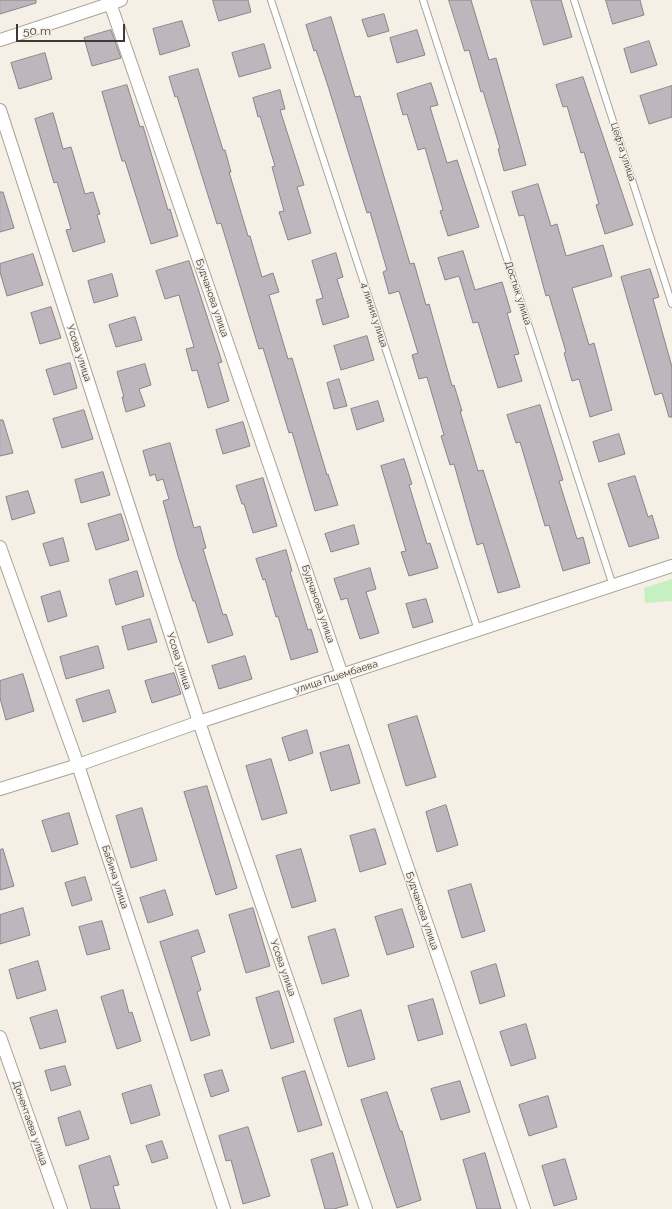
<!DOCTYPE html>
<meta charset="utf-8">
<style>
body{margin:0}
#map{position:relative;width:672px;height:1209px;overflow:hidden;background:#f5efe6;font-family:Raleway,sans-serif}
canvas{display:block}
.scale{position:absolute;left:16px;top:24px;width:109px;height:18px;box-sizing:border-box;border:2px solid #3d3b38;border-top:0;padding-left:5px;font-size:12px;line-height:14px;white-space:nowrap;color:#3d3b38;-webkit-text-stroke:3px #f5efe6;paint-order:stroke}
</style>
<div id="map">
<canvas width="672" height="1209"></canvas>
<div class="scale">50 m</div>
</div>
<script>
const ctx = document.querySelector('canvas').getContext('2d');
ctx.lineJoin = 'round';
function fillPath(path, color) { ctx.fillStyle = color; ctx.fill(path, 'evenodd'); }
function stroke(path, color, width, dash) { ctx.strokeStyle = color; ctx.lineWidth = width; ctx.lineCap = dash ? 'butt' : 'round'; ctx.setLineDash(dash || []); ctx.stroke(path); }
function label(font, color, halo, rows, align = 'center') {
  ctx.font = font + ' Raleway,sans-serif'; ctx.lineWidth = 3; ctx.setLineDash([]); ctx.textBaseline = 'middle'; ctx.strokeStyle = halo; ctx.fillStyle = color; for (const [text, x, y, turn = 0] of rows) {
    ctx.save(); ctx.translate(x, y); ctx.rotate((+turn || 0) * Math.PI / 180); ctx.textAlign = isNaN(turn) ? turn : align; if (halo) ctx.strokeText(text, 0, 0); ctx.fillText(text, 0, 0); ctx.restore();
  }
}
fillPath(new Path2D(`
 M672,579V601L645,603L644,588Z`), '#c6efc2');
const building = new Path2D(`
 M0,0H36V3L0,14Z
 M213,0H248L251,12L219,21Z
 M449,0H471L489,60L496,58L526,165L504,171L498,149L500,148L483,91L481,92L469,50L465,51Z
 M531,0H561L572,37L544,45Z
 M606,0H640L644,15L613,24Z
 M384,14L389,31L368,37L362,20Z
 M331,17L355,97L360,96L410,264L414,263L426,305L429,304L452,386L454,385L462,411H460L478,471L483,470L520,587L498,593L483,543L477,545L454,464L450,465L441,436L444,435L427,377L419,379L412,355L418,353L399,291L389,294L383,272L387,270L370,212L367,213L328,86L316,50L314,51L306,25Z
 M182,21L190,46L160,55L153,29Z
 M111,30L121,58L92,66L84,38Z
 M417,30L425,55L397,63L390,38Z
 M649,41L657,65L631,73L624,49Z
 M264,44L271,68L239,77L232,53Z
 M45,53L52,79L19,89L11,63Z
 M198,69L223,150H225L231,172H229L248,236H250L262,277L273,273L279,292L269,295L288,359L292,358L327,475L328,474L338,505L315,511L292,432L289,433L263,348L259,349L221,223L217,224L177,96L175,97L169,77Z
 M583,77L633,225L605,234L596,205L599,204L584,152L581,153L567,106L563,107L556,85Z
 M431,83L438,105L430,107L447,163L457,160L479,227L448,236L440,211L443,210L425,148L418,150L407,114L403,115L397,94Z
 M127,85L140,127L143,126L168,210L170,209L178,236L151,244L125,161H122L102,92Z
 M672,86V117L649,124L640,96Z
 M280,90L285,109L280,110L304,185L297,187L311,233L288,240L279,212L284,211L272,167L275,166L260,116L258,117L253,98Z
 M53,113L63,149L71,147L85,194L93,192L100,214L97,215L105,242L73,252L66,230L71,229L57,182L54,183L35,119Z
 M538,184L551,226L557,224L566,256L603,245L612,276L572,288L589,345L594,343L612,410L590,417L579,379L572,381L564,353L566,352L549,295L546,296L524,215L519,216L512,192Z
 M0,192H3L14,228L0,232Z
 M463,251L475,290L502,282L511,312L507,313L519,354L514,355L522,381L498,388L478,322L473,323L459,276L445,280L438,258Z
 M336,253L343,277L337,279L349,317L323,325L316,300L323,298L312,261Z
 M33,254L43,285L7,296L0,272V264Z
 M189,261L222,362L218,363L229,401L208,408L197,370L192,371L186,349L194,347L179,295L165,299L156,271Z
 M650,269L659,297L653,299L672,367V417H669L662,393L655,395L621,277Z
 M112,274L118,296L94,303L88,281Z
 M51,307L61,338L40,344L31,313Z
 M135,317L142,340L116,347L109,325Z
 M367,336L374,360L341,370L334,346Z
 M70,363L77,388L54,395L46,370Z
 M145,364L151,385L139,389L145,406L126,412L122,397H124L117,372Z
 M339,379L347,406L334,409L327,383Z
 M378,401L384,421L357,430L351,409Z
 M540,405L563,480L559,481L577,539L583,537L590,563L563,571L549,525L545,526L520,442L516,443L507,415Z
 M84,410L93,439L62,448L53,419Z
 M0,420H3L13,453L0,456Z
 M243,422L250,446L223,454L216,430Z
 M619,434L625,454L599,462L593,442Z
 M170,443L194,528L200,526L206,548L203,549L223,615L226,614L233,635L208,643L195,601H193L178,556L163,501L169,499L163,479L157,481L155,474L150,476L143,451Z
 M404,459L412,484L409,485L427,544L430,543L438,568L409,576L401,552L406,551L381,466Z
 M103,472L110,495L81,503L75,480Z
 M635,476L648,517L652,515L659,538L629,547L608,484Z
 M263,478L277,526L253,533L244,504H242L236,486Z
 M28,491L35,513L12,520L6,497Z
 M121,514L129,540L96,550L88,524Z
 M354,525L359,544L331,552L325,534Z
 M63,538L69,561L50,566L43,544Z
 M286,550L292,571L290,572L308,630L311,629L318,652L291,660L278,616L276,617L265,579L263,580L256,559Z
 M370,568L376,589L366,592L379,633L360,639L347,598L341,600L334,579Z
 M137,571L144,596L116,605L109,580Z
 M60,591L67,616L48,622L41,597Z
 M426,599L433,622L413,628L406,604Z
 M150,619L157,642L128,650L122,627Z
 M98,646L104,668L66,679L60,657Z
 M245,656L252,679L219,689L212,666Z
 M174,673L181,694L152,703L145,681Z
 M23,674L34,711L6,720L0,698V681Z
 M109,690L116,712L83,722L76,700Z
 M417,716L436,777L406,786L388,725Z
 M307,730L313,753L289,761L282,738Z
 M349,745L360,783L331,791L320,753Z
 M271,759L287,813L262,820L246,766Z
 M207,786L237,888L216,895L184,792Z
 M446,805L458,845L437,852L426,812Z
 M142,808L157,860L131,868L116,816Z
 M69,813L78,844L52,852L42,821Z
 M375,829L386,864L360,872L350,836Z
 M3,849L14,886L0,890V850Z
 M301,849L316,901L292,908L276,856Z
 M85,877L92,900L72,906L65,883Z
 M471,884L485,931L462,938L448,891Z
 M165,890L173,915L148,923L140,898Z
 M23,908L30,935L0,944V915Z
 M253,908L270,966L246,973L229,915Z
 M402,909L414,947L387,955L375,917Z
 M102,921L110,949L87,955L79,927Z
 M335,929L349,976L322,984L308,937Z
 M198,930L205,952L191,957L201,990L197,992L210,1035L191,1041L160,942Z
 M38,961L46,990L17,999L9,970Z
 M496,964L505,996L480,1004L471,972Z
 M123,990L129,1013L132,1012L141,1041L117,1049L101,997Z
 M279,991L294,1042L271,1049L256,998Z
 M433,999L443,1034L418,1041L408,1006Z
 M57,1010L66,1042L40,1049L30,1018Z
 M361,1010L375,1059L348,1067L334,1019Z
 M526,1024L536,1058L511,1066L500,1032Z
 M65,1066L71,1085L51,1091L45,1071Z
 M222,1070L229,1091L211,1097L204,1075Z
 M305,1071L322,1125L298,1132L282,1078Z
 M460,1081L470,1112L441,1120L431,1089Z
 M151,1085L160,1115L131,1124L122,1094Z
 M387,1092L400,1131H402L421,1200L397,1208L361,1100Z
 M548,1096L557,1127L529,1136L519,1105Z
 M80,1111L89,1139L66,1146L58,1118Z
 M248,1127L270,1196L243,1204L231,1160L226,1161L219,1136Z
 M162,1141L168,1158L152,1163L146,1146Z
 M333,1153L348,1205L334,1209H325L311,1160Z
 M485,1153L501,1209H477L463,1160Z
 M110,1156L119,1185L113,1186L120,1209H91L79,1166Z
 M565,1159L577,1199L554,1206L542,1166Z`);
fillPath(building, '#bdb6bd');
stroke(building, '#8a838a', 1);
const service = new Path2D(`
 M271,0L478,630
 M423,0L613,586
 M574,0L672,304`);
const minor = new Path2D(`
 M109,0L342,675L524,1209
 M0,40L121,0
 M0,110L199,722L366,1209
 M0,547L78,765L224,1209
 M0,789L78,765L199,722L672,566
 M0,1037L61,1209`);
stroke(service, '#a8a39a', 8);
stroke(minor, '#a8a39a', 14);
stroke(service, '#fff', 6);
stroke(minor, '#fff', 12);
label('10px', '#3d3b38', '#f5efe6', [
 ["Цефта улица",623,152,72],
 ["Достык улица",518,293,72],
 ["Будчанова улица",212,298,71],
 ["4 линия улица",374,315,72],
 ["Усова улица",79,353,72],
 ["Будчанова улица",318,604,71],
 ["Усова улица",179,661,72],
 ["улица Пшембаева",336,677,-18],
 ["Бабина улица",115,877,72],
 ["Будчанова улица",422,911,71],
 ["Усова улица",283,968,71],
 ["Донентаева улица",30,1123,71]
]);
</script>
